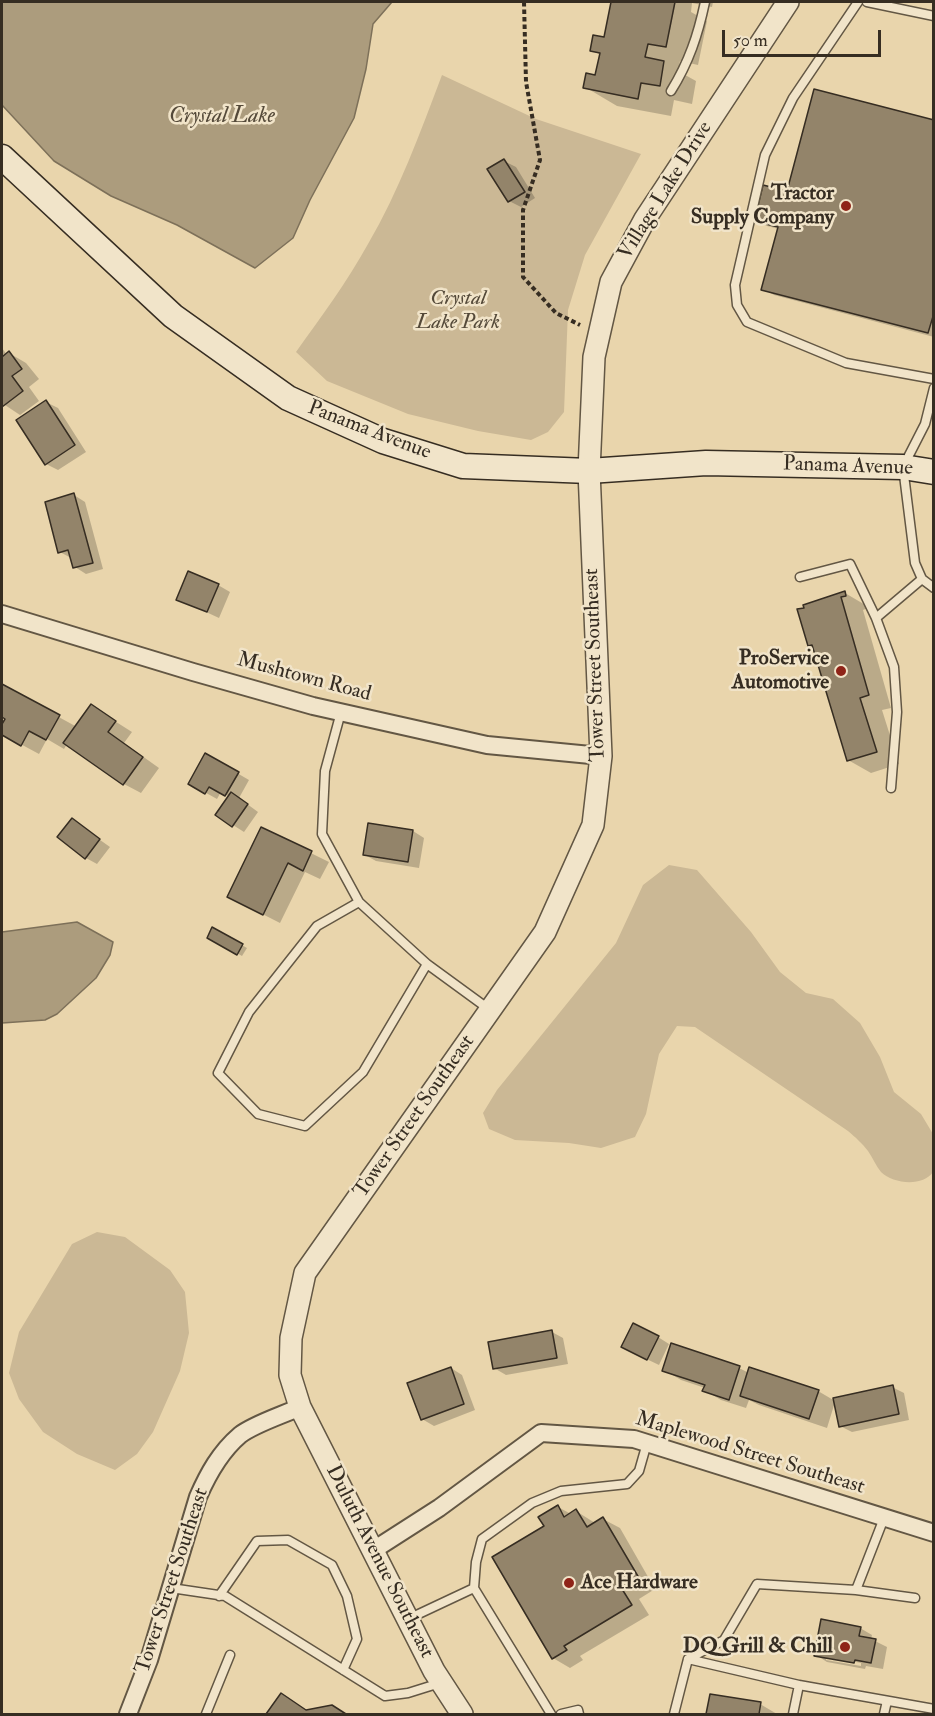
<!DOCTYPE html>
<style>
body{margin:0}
#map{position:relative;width:935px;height:1716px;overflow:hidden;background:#e9d5ac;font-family:"IM FELL Double Pica",serif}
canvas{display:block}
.frame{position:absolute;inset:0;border:3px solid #362d22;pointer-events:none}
.scale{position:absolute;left:722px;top:30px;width:159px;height:27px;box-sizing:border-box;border:3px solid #362d22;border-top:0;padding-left:8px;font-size:18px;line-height:21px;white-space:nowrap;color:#362d22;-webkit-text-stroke:4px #f1e4c9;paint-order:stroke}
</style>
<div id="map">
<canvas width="935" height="1716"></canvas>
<div class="frame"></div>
<div class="scale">50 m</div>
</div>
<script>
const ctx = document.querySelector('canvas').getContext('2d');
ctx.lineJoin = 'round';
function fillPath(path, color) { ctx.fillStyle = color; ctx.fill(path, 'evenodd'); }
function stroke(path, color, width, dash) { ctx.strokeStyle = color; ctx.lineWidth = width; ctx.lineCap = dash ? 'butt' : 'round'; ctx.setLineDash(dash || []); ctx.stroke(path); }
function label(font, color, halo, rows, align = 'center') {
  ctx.font = font + ' "IM FELL Double Pica",serif'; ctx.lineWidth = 5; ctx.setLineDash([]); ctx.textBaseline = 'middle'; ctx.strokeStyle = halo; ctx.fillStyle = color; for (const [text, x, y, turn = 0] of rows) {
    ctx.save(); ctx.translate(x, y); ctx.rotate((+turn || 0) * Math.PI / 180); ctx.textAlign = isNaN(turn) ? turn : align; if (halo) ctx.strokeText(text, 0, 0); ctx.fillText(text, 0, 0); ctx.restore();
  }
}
fillPath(new Path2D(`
 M442,75L536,119L641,154L585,255L568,310L564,412L548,432L531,440L478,431L408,414L327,381L296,352C321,317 347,282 368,244C399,191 420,133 442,75Z
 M669,865L697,870L751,932L780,972L806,993L833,999L860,1023L880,1057L894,1092L921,1114L933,1134V1172C923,1187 893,1184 881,1172C876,1166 873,1158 868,1151C863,1144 855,1137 848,1131L695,1027L677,1026L659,1054L646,1114L635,1137L601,1148L569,1143L515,1140L489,1129L483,1113L497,1090L616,943L643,885Z
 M97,1232L125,1237L170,1270L185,1292L189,1333L180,1371L153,1432L137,1454L115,1470L77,1454L43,1432L19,1399L9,1373L19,1332L72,1244Z`), '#cbb895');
const water = new Path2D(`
 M2,2H392L373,24L366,69L354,118L310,200L293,238L255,268L177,225L111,196L54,161L2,105Z
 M77,922L113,942L110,955L96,978L57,1014L45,1020L2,1023V932Z`);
fillPath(water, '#ac9c7d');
stroke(water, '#7d7059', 1.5);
fillPath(new Path2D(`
 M612,2H713L712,7L692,3L691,12L707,21L698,65L680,61L678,71L696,81L692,104L674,100L671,116L617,106L585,87L596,77L601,55L591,50L605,39Z
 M934,121V337L774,295L763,289L779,229L767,226L756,220L789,193Z
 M504,161L516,167L535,198L521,207L509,201Z
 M2,348L7,355L9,353L26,363L39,379L29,387L39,401L20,415L2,403Z
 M46,402L58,408L86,452L58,470L46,464Z
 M74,495L85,502L103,569L86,574L75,567L71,558L60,552Z
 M218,585L230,592L219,618L178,599Z
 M845,593L867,606L868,608L863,610L891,708L882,710L899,764L871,773L848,760L814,648L809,645L799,610Z
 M2,686L77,727L91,706L132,732L124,743L159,768L141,793L124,784L67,744L64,749L47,739L39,754L2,734V728L6,719L2,716Z
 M206,755L249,780L239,798L258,812L244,832L233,825L230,797L221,792L217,799L190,784Z
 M72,820L110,847L97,864L86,858Z
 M262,829L329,862L320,879L305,872L280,923L229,897Z
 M413,831L424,838L419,868L376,861L365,855Z
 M213,929L247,948L242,956L209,937Z
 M552,1332L563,1338L568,1364L506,1375L494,1368Z
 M658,1337L669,1344L659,1365L634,1353Z
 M451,1368L462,1375L475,1410L434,1426L422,1419Z
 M739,1368L749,1373L818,1391L835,1401L892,1387L904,1393L909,1420L852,1432L840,1426L835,1402L827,1428L759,1405L749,1400L746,1408L721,1400L704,1390L705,1388L681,1380L664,1370Z
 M558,1507L571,1514L576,1511L595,1523L603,1519L620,1528L655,1589L639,1599L649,1615L580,1656L583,1660L570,1668L553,1658L546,1527Z
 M860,1628L872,1635L871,1639L887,1647L883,1669L866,1666L865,1669L827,1662L816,1655ZM826,1656L861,1663V1666L826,1660Z
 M281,1695L308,1711L332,1707L346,1714H268Z
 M711,1696L760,1704L777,1714H708Z`), '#0003');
const building = new Path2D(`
 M611,2H675L666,47L648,44L645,57L664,61L660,86L641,83L638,99L583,88L586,73L595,75L600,53L590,51L593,35L604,37Z
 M814,89L934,120V313L928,333L761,290L778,227L754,221L763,185L787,191Z
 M504,159L525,192L508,202L487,169Z
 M9,351L22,369L12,376L23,391L2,407V357Z
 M46,400L75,445L45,465L16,420Z
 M74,493L93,563L73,568L68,550L58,553L45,502Z
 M188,571L219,584L207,612L176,600Z
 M845,591L846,596L841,597L869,695L860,698L877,752L847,761L812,645L808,646L797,609L804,608L803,605Z
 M2,684L60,715L46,740L29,731L21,746L2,735V724L5,719L2,717Z
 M91,704L116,721L108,732L143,757L123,785L63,743Z
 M205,753L239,772L225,796L209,787L205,794L188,784Z
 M231,792L248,804L232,827L215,815Z
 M72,818L100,839L85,859L57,837Z
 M368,823L413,830L408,862L363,855Z
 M261,827L312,851L303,871L288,863L263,915L227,897Z
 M212,927L243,944L237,955L207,938Z
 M633,1323L659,1336L647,1360L621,1347Z
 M552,1330L557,1358L493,1369L488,1342Z
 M671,1343L740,1366L729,1400L702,1391L705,1385L662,1371Z
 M451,1367L464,1404L421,1420L407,1383Z
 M749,1367L819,1390L809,1419L740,1396Z
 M893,1385L899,1414L839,1427L833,1398Z
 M558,1505L564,1517L576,1509L587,1527L603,1517L639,1578L622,1589L632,1605L564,1646L567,1650L552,1659L492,1557L544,1526L538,1517Z
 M821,1619L861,1627L859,1636L876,1639L871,1663L855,1660L854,1663L814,1656Z
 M281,1693L306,1710L332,1705L346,1714H266Z
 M710,1694L761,1702L759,1714H706Z`);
fillPath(building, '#93846a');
stroke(building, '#362d22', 1.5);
const service = new Path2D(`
 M858,2L793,98L765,155L735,285L737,305L747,322L846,363L934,379
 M867,2L934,16
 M671,91C689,62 698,35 705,2
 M934,388L925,424L903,467L915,563L922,579L934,588
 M800,577L850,564L876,618L894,667L897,712L891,788
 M876,618L922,579
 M341,712L325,771L322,834L359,902L427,964L490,1010
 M359,902L317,926L249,1012L218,1073L258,1114L305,1126L363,1072L427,964
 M171,1588L225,1596L385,1696L408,1693L440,1683
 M474,1588L476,1562L482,1539L532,1503L561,1491L627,1484L639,1471L647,1443
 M856,1590L915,1598
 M219,1596L257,1541L288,1540L332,1565L347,1596L357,1639L343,1670
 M408,1619L474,1588L551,1714
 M688,1659L724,1640L757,1584L856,1590L884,1518
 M206,1714L230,1655
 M561,1714L578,1710L579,1714
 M674,1714L688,1659L799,1685
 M793,1714L799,1685L934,1709
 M884,1714L887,1701`);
const minor = new Path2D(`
 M2,614L193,672L313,706L487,745L601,756
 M372,1551L439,1508L541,1433L634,1439L934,1533
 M128,1714L149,1660L198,1497C208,1474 220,1452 240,1435C254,1424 283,1415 300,1407`);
const tertiary = new Path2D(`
 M462,1714L434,1671L300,1407L290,1375L291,1338L305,1273L545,932L593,825L601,756L589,471L594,357L611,282L645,219L788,2`);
const secondary = new Path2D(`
 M2,157L173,316L288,398L383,441L463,466L589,471L706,463L903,467L934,472`);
stroke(service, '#635744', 11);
stroke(minor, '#635744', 20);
stroke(tertiary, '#635744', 24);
stroke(secondary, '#362d22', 27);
stroke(new Path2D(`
 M524,2L526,82L540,160L523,210V277L556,313L580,325`), '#362d22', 4, [4.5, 3]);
stroke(service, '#f1e4c9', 8);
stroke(minor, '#f1e4c9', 16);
stroke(tertiary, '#f1e4c9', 21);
stroke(secondary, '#f1e4c9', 24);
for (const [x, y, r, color] of [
 [846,206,6,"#8f2418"],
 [841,671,6,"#8f2418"],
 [569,1583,6,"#8f2418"],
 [845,1647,6,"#8f2418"]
]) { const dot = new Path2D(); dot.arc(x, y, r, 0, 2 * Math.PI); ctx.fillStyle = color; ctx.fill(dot); stroke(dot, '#f1e4c9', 2); }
label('21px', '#362d22', '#f1e4c9', [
 ["Village Lake Drive",666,191,-58],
 ["Panama Avenue",369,431,21],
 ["Panama Avenue",848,467,2],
 ["Tower Street Southeast",596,665,-92],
 ["Mushtown Road",304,678,15],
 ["Tower Street Southeast",415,1117,-55],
 ["Maplewood Street Southeast",750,1454,17],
 ["Duluth Avenue Southeast",379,1562,63],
 ["Tower Street Southeast",173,1581,-72]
]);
label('bold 21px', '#362d22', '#f1e4c9', [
 ["Tractor",834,194],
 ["Supply Company",834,218],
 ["ProService",829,659],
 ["Automotive",829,683],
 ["Ace Hardware",581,1583,"left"],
 ["DQ Grill & Chill",833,1647]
], 'right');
label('italic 21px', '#544939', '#f1e4c9', [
 ["Crystal",458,299],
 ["Lake Park",458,323]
]);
label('italic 22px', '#544939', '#f1e4c9', [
 ["Crystal Lake",222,117]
]);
</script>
